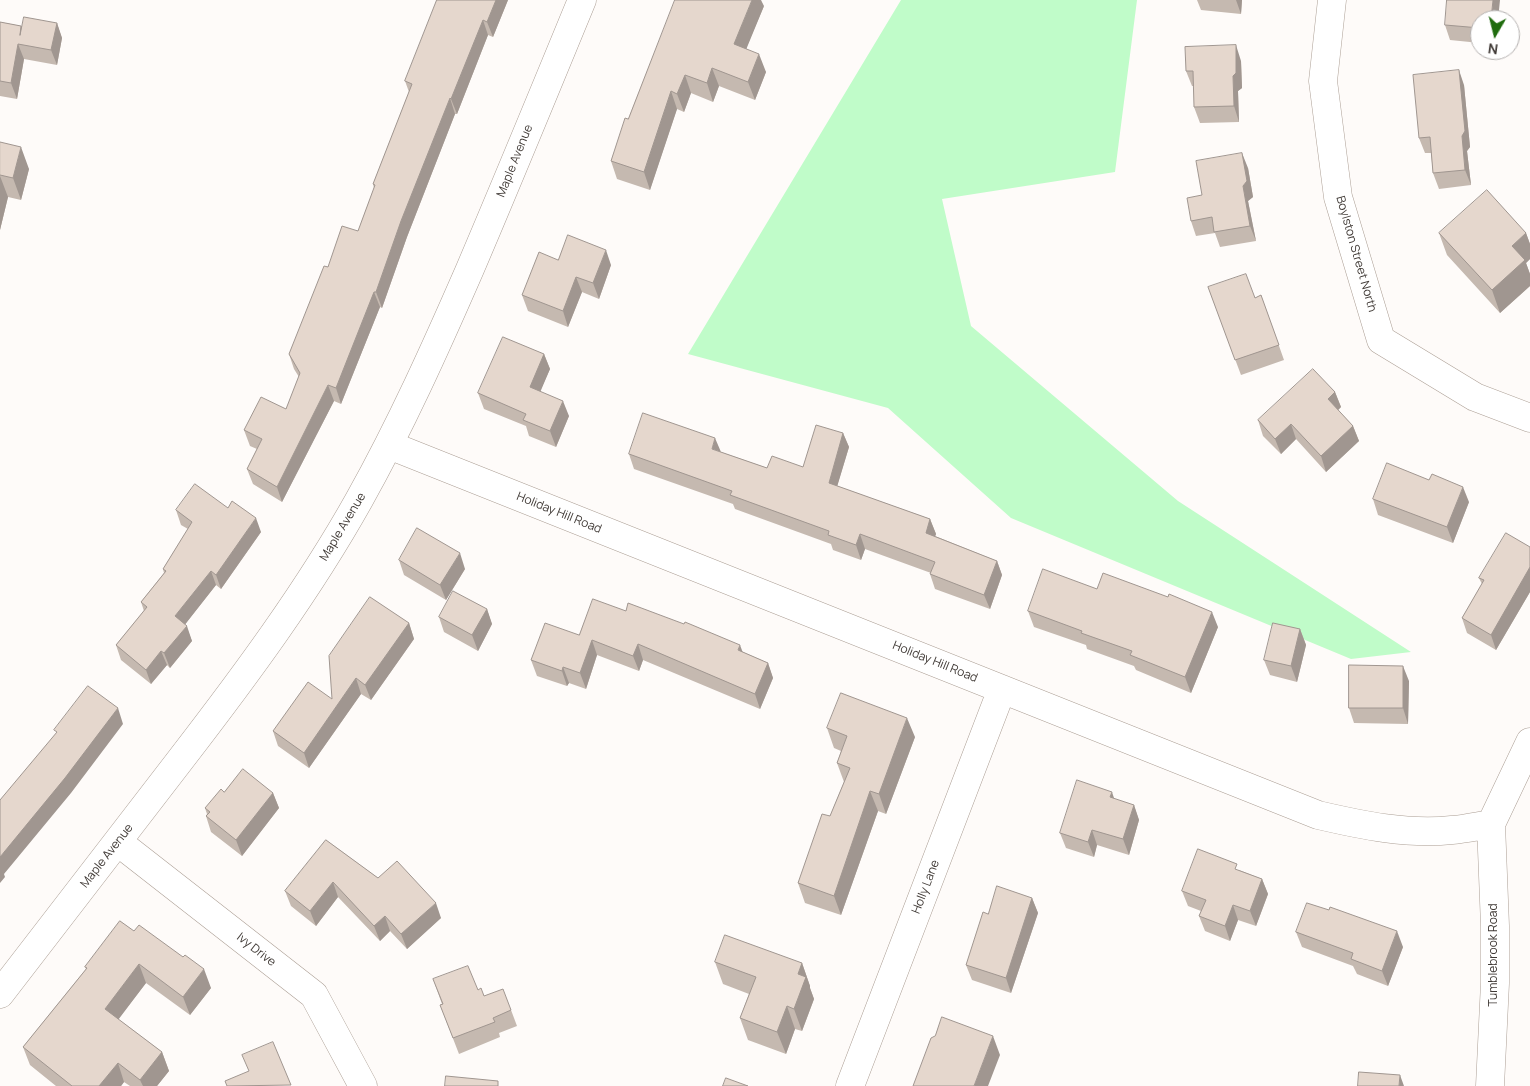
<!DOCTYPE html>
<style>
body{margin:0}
#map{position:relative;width:1530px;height:1086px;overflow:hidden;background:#fefbf9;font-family:Manrope,sans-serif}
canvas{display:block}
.north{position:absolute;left:1470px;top:10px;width:50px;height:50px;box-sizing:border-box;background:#fff;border:1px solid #b3b0af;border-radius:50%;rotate:188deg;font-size:14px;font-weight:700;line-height:20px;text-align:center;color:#403a36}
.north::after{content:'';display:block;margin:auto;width:18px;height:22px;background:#1f6c0e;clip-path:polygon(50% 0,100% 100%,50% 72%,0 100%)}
</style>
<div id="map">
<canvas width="1530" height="1086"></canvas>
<div class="north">N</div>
</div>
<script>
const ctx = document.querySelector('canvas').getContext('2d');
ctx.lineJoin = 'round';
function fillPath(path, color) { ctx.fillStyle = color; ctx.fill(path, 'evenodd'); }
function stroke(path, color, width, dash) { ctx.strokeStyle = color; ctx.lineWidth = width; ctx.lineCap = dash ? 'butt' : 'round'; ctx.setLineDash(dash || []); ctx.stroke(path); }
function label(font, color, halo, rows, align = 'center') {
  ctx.font = font + ' Manrope,sans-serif'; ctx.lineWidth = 5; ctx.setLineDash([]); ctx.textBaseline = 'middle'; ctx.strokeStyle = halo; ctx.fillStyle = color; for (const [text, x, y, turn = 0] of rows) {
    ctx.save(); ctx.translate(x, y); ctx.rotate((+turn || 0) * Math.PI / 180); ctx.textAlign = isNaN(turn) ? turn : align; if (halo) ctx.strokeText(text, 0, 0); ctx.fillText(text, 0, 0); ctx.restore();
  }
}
fillPath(new Path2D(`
 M901,0H1137L1115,172L942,199L971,326L1178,501L1411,652L1351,659L1011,518L888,408L688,354Z`), '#c0fcc9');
const minor = new Path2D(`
 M1332,0L1323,81L1338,197L1381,340L1475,397L1530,418
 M389,445L1318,815C1361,825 1408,835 1452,830C1465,829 1478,826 1491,824
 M118,842L314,995L363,1086
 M0,994C60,916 121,837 181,759C245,676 308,591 359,500C401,425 436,347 470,269C508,180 545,90 582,0
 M850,1086L1002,689
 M1490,1086L1495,983V926L1491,824L1530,742`);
stroke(minor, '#ac9f95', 29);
stroke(minor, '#fff', 28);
fillPath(new Path2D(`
 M437,0H508L493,37L488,35L457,114H455L407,237L382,308L380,307L341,404L334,401L282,502L253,484L247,469L257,449L250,446L244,430L286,409L299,377L294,369L289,354L328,267L358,231L374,188L373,184L409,92L405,81Z
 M1197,0H1242L1241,14L1201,10Z
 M764,6L746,48L766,72L755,100L719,86L713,102L691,93L684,112L677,109L650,190L617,179L611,161L628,119Z
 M1480,20V43L1450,40L1445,25Z
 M0,22L21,26L57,23L62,38L57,65L24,59L17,99L0,96Z
 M1241,61L1242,88L1238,91L1239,122L1200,123L1194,107V86H1192L1186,71Z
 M1464,85L1470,147L1467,151L1471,185L1439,189L1433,173L1431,153H1425L1419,138Z
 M0,142L29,169L21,200L8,197L0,230Z
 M1248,168L1253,197L1248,201L1256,241L1220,247L1215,233L1196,236L1191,221L1202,195Z
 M1439,233H1526L1530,244V259L1526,263L1530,274V286L1500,313L1447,255Z
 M558,260L611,265L599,299L582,292L568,327L528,311L522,295Z
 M1208,287L1255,298L1261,295L1284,360L1241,375Z
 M544,354L550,369L540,391L569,416L556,447L529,436L526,426L484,409L478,393Z
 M1335,392L1341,407L1338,410L1353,426L1359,441L1326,472L1296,439L1281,454L1263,436L1258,420Z
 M843,433L849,447L837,486L930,519L936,534L935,536L997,561L1002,575L990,609L935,589L930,574L931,573L865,549L861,560L833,550L831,544L735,509L733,504L634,469L629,454L721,452L767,468L803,467Z
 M1373,499L1469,502L1453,543L1378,515Z
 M176,510L261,532L221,589L216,585L185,624L192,641L170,668L167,665L151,684L121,660L116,645L144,611L141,602L164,573L163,569L188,529L181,525Z
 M1530,547V592L1496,650L1467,633L1462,618L1482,584L1479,578Z
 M399,560L465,569L446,600L404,575Z
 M1097,589L1218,627L1191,693L1136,670L1134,666L1087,649L1086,645L1034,627L1028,611Z
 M487,609L492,624L478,651L444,632L439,617Z
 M626,611L743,652L768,663L773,678L760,709L643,660L639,671L597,655L586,689L569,683L567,686L537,676L531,660Z
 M409,623L414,639L371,700L361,694L309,768L278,746L273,731L332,699Z
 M1300,629L1306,645L1297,682L1270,675L1264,660Z
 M1409,681L1408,724L1354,723L1349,708Z
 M827,728L915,737L886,814L878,811L841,915L805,903L798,883L830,816L844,782L837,763L841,751L834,748Z
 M273,793L279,808L242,856L211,832L206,816L207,814L205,808Z
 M1114,799L1134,805L1139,820L1129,855L1097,845L1094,857L1066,848L1060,833Z
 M326,840L378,878L441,918L407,949L390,931L380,941L338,897L316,926L291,906L285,891Z
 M1239,870L1262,879L1268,894L1256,926L1238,920L1230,941L1205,931L1199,916L1201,911L1188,906L1182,891Z
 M1032,898L1038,913L1011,993L972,980L966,965L988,914Z
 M1329,910L1403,947L1388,986L1357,974L1353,966L1302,947L1296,932Z
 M120,921L211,988L190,1015L146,983L118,1019L162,1052L169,1071L157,1086H130L124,1082L121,1086H56L30,1065L23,1047L86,969L85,967Z
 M715,962L802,963L810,986V988L814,999L802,1031L795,1029L786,1054L748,1040L740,1018L749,994L723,984Z
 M433,979L478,990L484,996L511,1010L517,1026L499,1033L500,1037L459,1054L440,1005L442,1004Z`), '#c5b9b0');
fillPath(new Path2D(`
 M496,0H508L493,37L487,22Z
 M752,0H761L764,6L741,62L734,44Z
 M1236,0H1242L1241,14Z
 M1493,0H1500L1498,20H1491Z
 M483,20L488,35L457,114L451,99Z
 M57,23L62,38L57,65L51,50Z
 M18,44L24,59L17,99L11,83Z
 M1236,45L1241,61L1242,88L1238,91L1239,122L1234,106L1233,76Z
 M759,54L766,72L755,100L748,82Z
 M712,68L719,86L713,102L707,83Z
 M1459,70L1464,85L1470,147L1467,151L1471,185L1465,170L1462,136Z
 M685,75L691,93L684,112L677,94Z
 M671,91L677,109L650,190L644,172Z
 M450,98L455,114L407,237L382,308L376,292L401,221Z
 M21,147L29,169L21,200L13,178Z
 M1242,153L1248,168L1253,197L1248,201L1256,241L1250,226L1243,186Z
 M0,176L8,197L0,230Z
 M1526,233L1530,244V259L1526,263L1530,274V286L1500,313L1492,290L1512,246Z
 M606,250L611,265L599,299L593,283Z
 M576,277L582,292L568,327L563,311Z
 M374,292L380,307L341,404L336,388Z
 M544,354L550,369L536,402L530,387Z
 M328,385L334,401L282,502L277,487Z
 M1335,392L1341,407L1334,414L1328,399Z
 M563,401L569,416L556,447L550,431Z
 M1291,424L1296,439L1281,454L1275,439Z
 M1353,426L1359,441L1326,472L1321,456Z
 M843,433L849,447L834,497L829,483Z
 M715,438L721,452L712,449Z
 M1463,487L1469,502L1453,543L1447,527Z
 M256,518L261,532L221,589L216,575Z
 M930,519L936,534L931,548L926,533Z
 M860,534L865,549L861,560L856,545Z
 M460,553L465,569L446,600L440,585Z
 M997,561L1002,575L990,609L984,595Z
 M1530,567V592L1496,650L1491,635Z
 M211,571L216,585L180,631L175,616Z
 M487,609L492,624L478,651L472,635Z
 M1212,612L1218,627L1191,693L1185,677Z
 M409,623L414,639L371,700L365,685Z
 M187,626L192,641L170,668L164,653Z
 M1300,629L1306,645L1297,682L1291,666Z
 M592,640L597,655L586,689L580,673Z
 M638,644L643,660L639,671L633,656Z
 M740,645L746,661L738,650Z
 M161,651L167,665L151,684L146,670Z
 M768,663L773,678L760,709L755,694Z
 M1403,666L1409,681L1408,724L1403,708Z
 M563,667L569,683L567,686L562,671Z
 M356,678L361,694L309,768L304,753Z
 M118,708L123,724L71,793L4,874L5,877L0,883V857Z
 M907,718L915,737L886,814L879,794Z
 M870,791L878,811L841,915L834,896Z
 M1112,792L1117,807L1110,797Z
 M273,793L279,808L242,856L236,840Z
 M1134,805L1139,820L1129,855L1123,839Z
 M1092,830L1097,845L1094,857L1088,842Z
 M1262,879L1268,894L1256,926L1250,911Z
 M333,882L338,897L316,926L310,911Z
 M1032,898L1038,913L1011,993L1006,978Z
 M436,903L441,918L407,949L401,934Z
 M1233,905L1238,920L1230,941L1225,926Z
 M385,916L390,931L380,941L374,926Z
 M1397,931L1403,947L1388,986L1382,971Z
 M802,963L810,986V988L814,999L802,1031L794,1009L798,974Z
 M139,964L146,983L112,1028L105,1009Z
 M204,969L211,988L190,1015L183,997Z
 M787,1006L795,1029L786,1054L777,1032Z
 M993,1036L1000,1055L988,1086H974Z
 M162,1052L169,1071L157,1086H143L140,1080Z
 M118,1063L124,1082L121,1086H99Z
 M1400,1075L1404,1086H1399Z`), '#a09690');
const building = new Path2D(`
 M437,0H496L487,22L483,20L451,99L450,98L401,221L376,292H374L336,388L328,385L277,487L247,469L262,439L244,430L261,397L286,409L300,373L289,354L324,266L328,267L342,226L358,231L375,185L373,184L412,84L405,81Z
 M675,0H752L734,44L759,54L748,82L712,68L707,83L685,75L677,94L671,91L644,172L611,161L625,118L628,119Z
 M1447,0H1493L1491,20H1480V28L1445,25Z
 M24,17L57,23L51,50L18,44L11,83L0,81V22L21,26L20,35Z
 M1236,45V73L1233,76L1234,106L1194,107L1193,71H1186L1185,47Z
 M1459,70L1465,131L1462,136L1465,170L1433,173L1430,137L1419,138L1413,75Z
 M0,142L21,147L13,178L0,175Z
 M1242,153L1247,181L1243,186L1250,226L1214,232L1212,217L1191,221L1187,198L1202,195L1196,161Z
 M1487,190L1526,233L1512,246L1525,260L1492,290L1439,233Z
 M568,235L606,250L593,283L576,277L563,311L522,295L539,252L558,260Z
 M1246,274L1255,298L1261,295L1279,345L1235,360L1208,287Z
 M503,337L544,354L530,387L563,401L550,431L523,420L526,414L478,393Z
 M1313,369L1335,392L1328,399L1353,426L1321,456L1291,424L1275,439L1258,420Z
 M643,413L715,438L712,449L767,468L772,456L803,467L816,425L843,433L829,483L930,519L926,533L997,561L984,595L930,574L935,562L860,534L856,545L828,535L829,531L730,495L732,491L629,454Z
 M1387,463L1429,480L1432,474L1463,487L1447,527L1373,499Z
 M195,484L228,508L232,501L256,518L216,575L211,571L175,616L187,626L164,653L161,651L146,670L116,645L147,607L141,602L166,571L163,569L192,522L176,510Z
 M417,528L460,553L440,585L399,560Z
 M1506,533L1530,547V567L1491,635L1462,618L1484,580L1479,578Z
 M1043,569L1097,589L1103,573L1168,597L1169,594L1212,612L1185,677L1130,655L1132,651L1081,633L1082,631L1028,611Z
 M453,591L487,609L472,635L439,617Z
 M370,597L409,623L365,685L356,678L304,753L273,731L308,682L332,699L329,656Z
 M593,599L626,611L628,603L684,624L685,622L740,645L738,650L768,663L755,694L638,644L633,656L592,640L580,673L563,667L562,671L531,660L545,623L579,635Z
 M1273,623L1300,629L1291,666L1264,660Z
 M1349,665L1403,666V708H1349Z
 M88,686L118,708L65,778L0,857V800L57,732L54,730Z
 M841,693L907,718L879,794L870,791L834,896L798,883L822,814L830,816L850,768L837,763L847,736L827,728Z
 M243,769L273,793L236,840L206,816L210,812L205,808L221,789L224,792Z
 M1077,780L1112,792L1110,797L1134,805L1123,839L1092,830L1088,842L1060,833Z
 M326,840L378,878L397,861L436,903L401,934L385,916L374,926L333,882L310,911L285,891Z
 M1198,849L1237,864L1235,869L1262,879L1250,911L1233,905L1225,926L1199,916L1206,900L1182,891Z
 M997,886L1032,898L1006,978L966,965L983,912L988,914Z
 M1307,903L1329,910L1330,907L1397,931L1382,971L1351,959L1353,953L1296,932Z
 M120,921L134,931L139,925L183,957L185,955L204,969L183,997L139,964L105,1009L162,1052L140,1080L118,1063L99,1086H72L23,1047L87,968L85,967Z
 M725,935L802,963L798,974L806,977L794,1009L787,1006L777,1032L740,1018L756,977L715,962Z
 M468,966L478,990L481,988L484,996L503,989L511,1010L493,1018L495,1022L453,1038L440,1005L443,1004L433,979Z
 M942,1017L993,1036L974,1086H913L931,1038L935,1036Z
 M273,1042L291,1085L227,1086L225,1081L249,1071L242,1055Z
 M1359,1072L1400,1075L1399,1086H1358Z
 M446,1076L498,1081V1086H445Z
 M726,1078L748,1086H723Z`);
fillPath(building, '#e5d7cd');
stroke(building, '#a09690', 1);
label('12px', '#403a36', '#fff', [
 ["Maple Avenue",515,161,-68],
 ["Boylston Street North",1356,254,74],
 ["Holiday Hill Road",559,513,22],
 ["Maple Avenue",343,527,-59],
 ["Holiday Hill Road",935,662,22],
 ["Maple Avenue",107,856,-52],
 ["Holly Lane",926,887,-69],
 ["Ivy Drive",256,950,38],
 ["Tumblebrook Road",1494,955,-90]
]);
</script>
